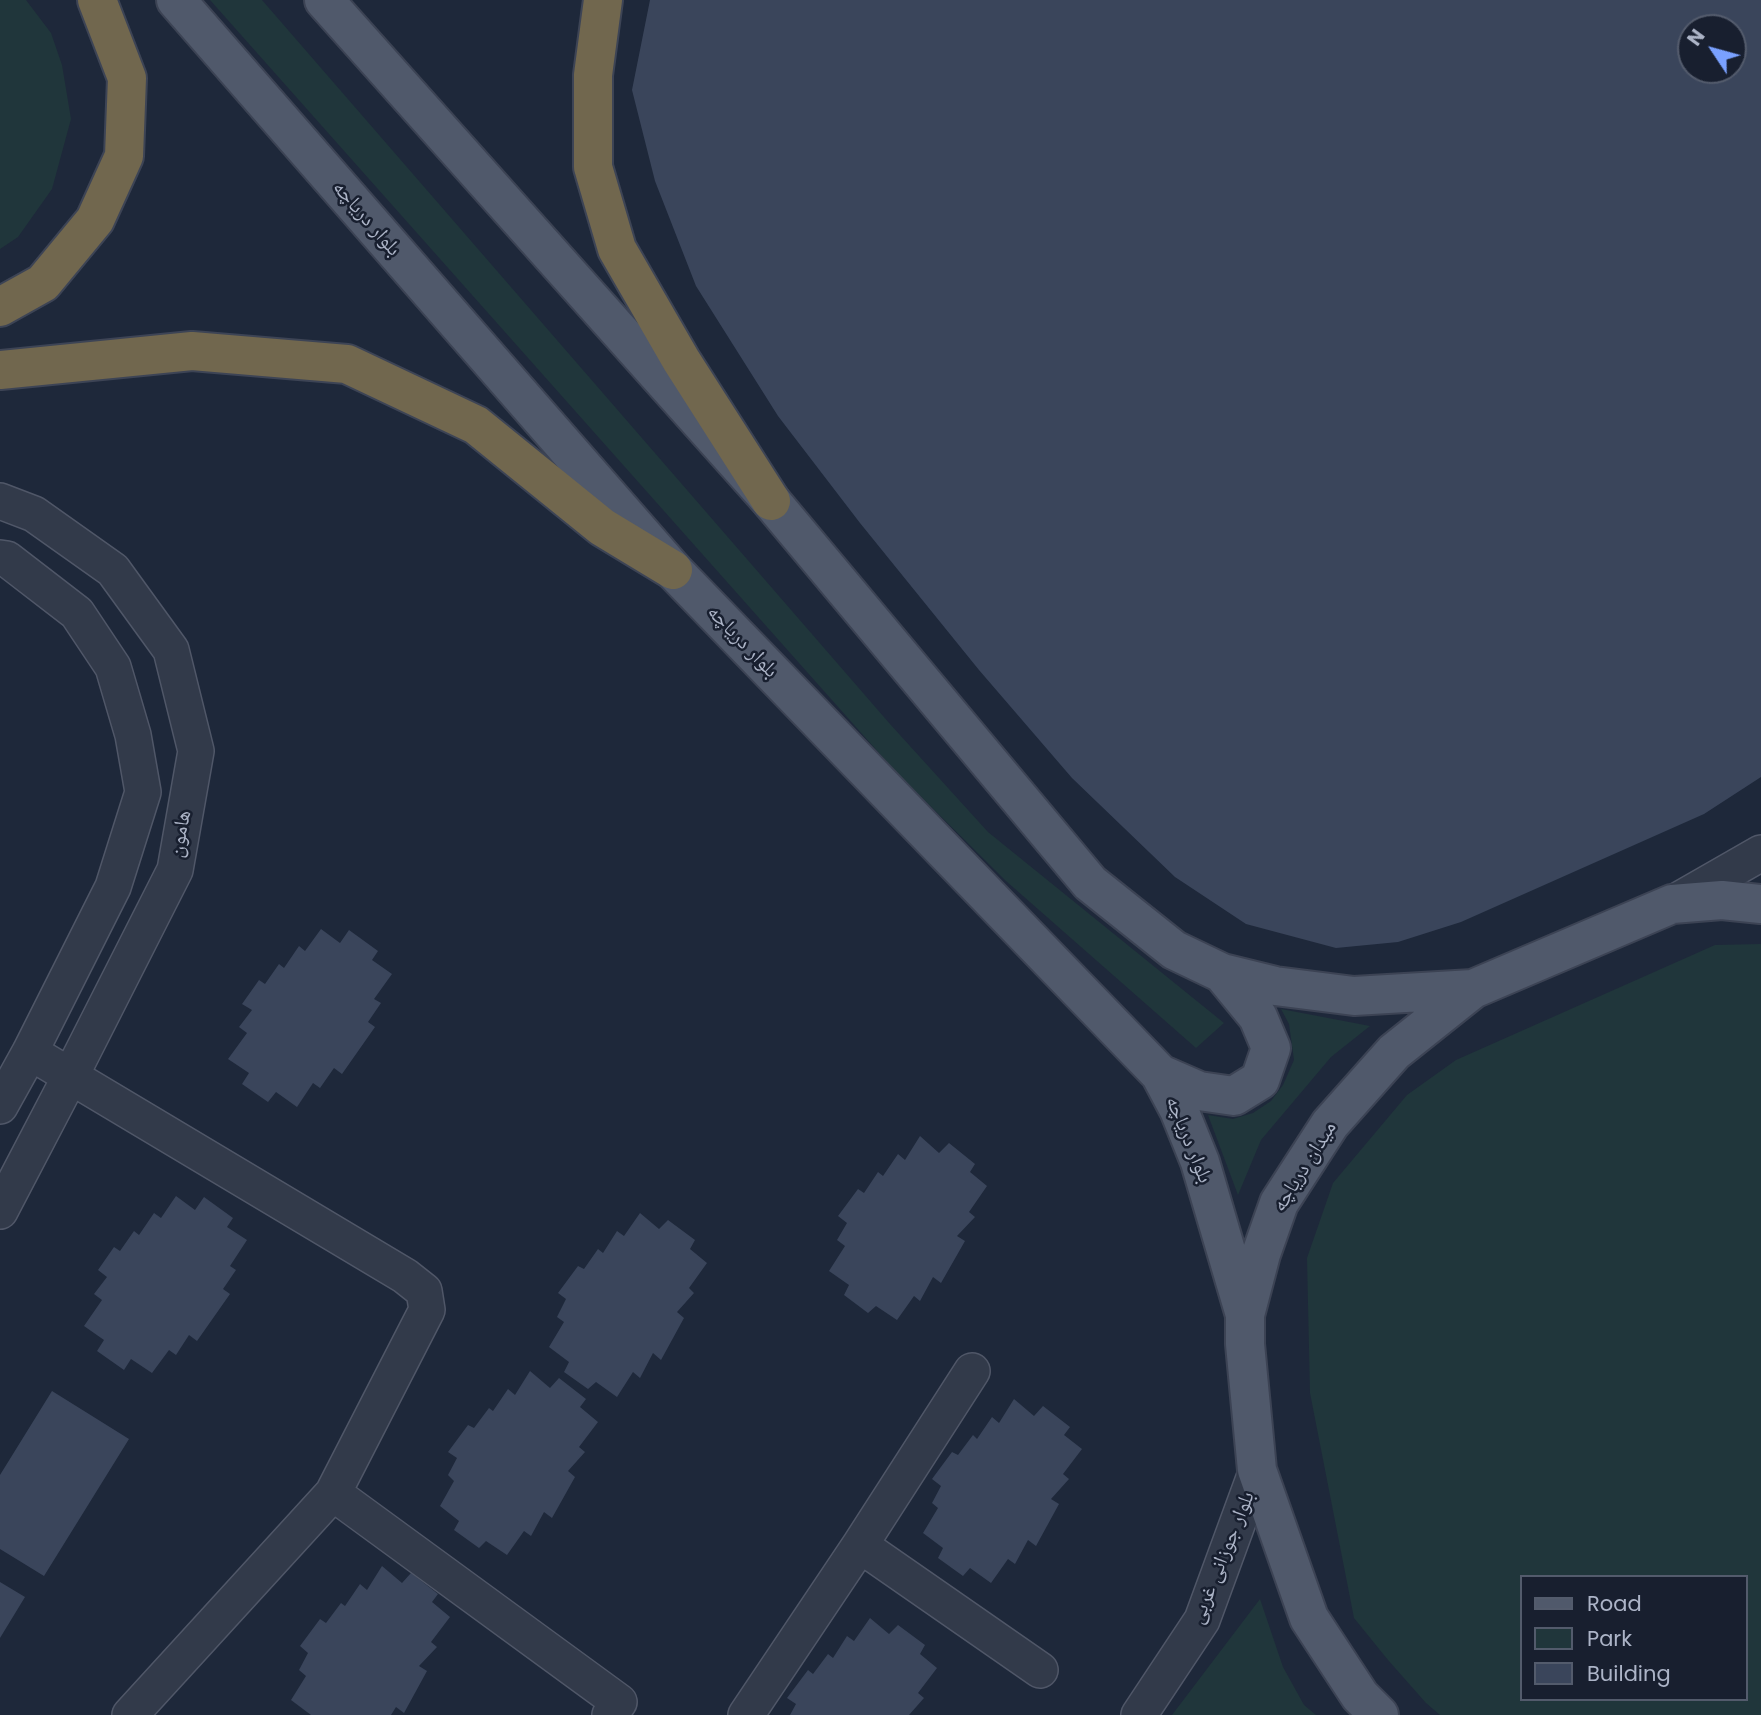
<!DOCTYPE html>
<meta charset="utf-8">
<style>
body{margin:0}
#map{position:relative;width:1761px;height:1715px;overflow:hidden;background:#1e283a;font-family:Poppins,sans-serif}
canvas{display:block}
.legend{position:absolute;left:1520px;top:1575px;width:228px;height:126px;box-sizing:border-box;background:#181f2f;border:2px solid #535b6c;margin:0;padding:9px 12px;list-style:none;font-size:21px;color:#acb4c7}
.legend li{display:flex;align-items:center;gap:14px;height:35px}
.legend b{width:35px;border:2px solid #535b6c}
.north{position:absolute;left:1677px;top:14px;width:70px;height:70px;box-sizing:border-box;background:#181f2f;border:2px solid #535b6c;border-radius:50%;rotate:306deg;font-size:19px;font-weight:700;line-height:28px;text-align:center;color:#acb4c7}
.north::after{content:'';display:block;margin:auto;width:24px;height:32px;background:#7aa1ff;clip-path:polygon(50% 0,100% 100%,50% 72%,0 100%)}
</style>
<div id="map">
<canvas width="1761" height="1715"></canvas>
<ul class="legend">
<li><b style="height:9px;background:#50596b"></b>Road</li>
<li><b style="height:19px;background:#20363b"></b>Park</li>
<li><b style="height:19px;background:#3a455b"></b>Building</li>
</ul>
<div class="north">N</div>
</div>
<script>
const ctx = document.querySelector('canvas').getContext('2d');
ctx.lineJoin = 'round';
function fillPath(path, color) { ctx.fillStyle = color; ctx.fill(path, 'evenodd'); }
function stroke(path, color, width, dash) { ctx.strokeStyle = color; ctx.lineWidth = width; ctx.lineCap = dash ? 'butt' : 'round'; ctx.setLineDash(dash || []); ctx.stroke(path); }
function label(font, color, halo, rows, align = 'center') {
  ctx.font = font + ' Poppins,"Noto Naskh Arabic",sans-serif'; ctx.lineWidth = 5; ctx.setLineDash([]); ctx.textBaseline = 'middle'; ctx.strokeStyle = halo; ctx.fillStyle = color; for (const [text, x, y, turn = 0] of rows) {
    ctx.save(); ctx.translate(x, y); ctx.rotate((+turn || 0) * Math.PI / 180); ctx.textAlign = isNaN(turn) ? turn : align; if (halo) ctx.strokeText(text, 0, 0); ctx.fillText(text, 0, 0); ctx.restore();
  }
}
fillPath(new Path2D(`
 M0,0H26L51,33L62,65L71,119L52,189L18,237L0,249Z
 M210,0H262L890,724L988,832L1224,1023L1196,1048L1006,881L895,771Z
 M1761,944V1715H1440L1426,1703L1388,1660L1354,1618L1310,1393L1307,1258L1333,1183L1407,1095L1456,1060L1715,945ZM1521,1577H1745V1699H1521Z
 M1281,1009L1370,1026L1331,1057L1261,1140L1238,1195L1208,1115L1233,1119L1253,1113L1271,1101L1283,1085L1294,1060L1289,1024Z
 M1260,1599L1283,1667L1304,1705L1316,1715H1172Z`), '#20363b');
fillPath(new Path2D(`
 M650,0H1761V777L1704,814L1461,922L1398,942L1336,948L1246,924L1175,877L1072,778L979,670L860,523L778,416L696,286L655,181L632,90ZM1691,28H1733V70H1691Z
 M321,929L340,943L349,930L378,951L372,960L392,974L374,999L381,1003L368,1022L375,1027L342,1074L334,1068L320,1088L313,1083L297,1107L276,1092L268,1102L242,1084L249,1073L228,1059L247,1033L239,1027L252,1010L242,1004L259,980L265,984L279,964L284,968L299,946L305,951Z
 M920,1136L939,1153L949,1143L975,1164L970,1172L987,1186L969,1212L975,1217L957,1236L965,1241L941,1283L933,1277L920,1301L914,1296L897,1320L876,1306L868,1313L844,1295L849,1285L829,1271L845,1246L837,1240L847,1223L838,1216L858,1189L864,1193L878,1172L883,1176L898,1154L905,1160Z
 M176,1196L195,1210L204,1197L233,1218L227,1227L247,1240L230,1266L236,1270L223,1289L230,1294L197,1341L189,1335L176,1355L169,1350L152,1373L131,1359L124,1370L97,1351L104,1340L84,1326L102,1300L94,1294L107,1277L98,1270L114,1247L120,1251L134,1231L139,1235L154,1213L161,1218Z
 M640,1213L659,1229L668,1220L695,1240L690,1249L707,1263L689,1288L694,1293L677,1312L684,1318L661,1360L653,1353L640,1378L633,1372L617,1397L596,1382L588,1389L564,1372L569,1362L549,1347L564,1322L557,1317L566,1299L558,1293L578,1266L584,1269L598,1249L603,1253L617,1231L624,1236Z
 M530,1371L550,1388L559,1378L586,1399L580,1407L598,1422L579,1447L585,1452L568,1471L575,1477L552,1518L544,1512L531,1536L524,1531L507,1555L486,1541L479,1548L454,1530L459,1521L440,1506L454,1481L448,1475L457,1458L448,1452L468,1425L474,1428L489,1408L493,1411L508,1389L515,1395Z
 M52,1391L129,1439L44,1576L0,1549V1475Z
 M1014,1399L1034,1416L1043,1406L1070,1427L1064,1435L1082,1449L1063,1474L1069,1479L1051,1499L1059,1504L1036,1546L1028,1540L1015,1564L1008,1559L991,1583L970,1568L963,1576L938,1558L943,1548L923,1533L938,1508L932,1503L941,1486L932,1479L952,1452L958,1455L973,1435L977,1439L992,1417L999,1423Z
 M382,1566L402,1583L411,1573L438,1594L432,1602L450,1617L431,1642L437,1647L419,1666L427,1671L404,1713L396,1707L391,1715H311L291,1700L306,1676L299,1670L308,1653L300,1646L320,1619L326,1623L341,1603L345,1606L360,1584L367,1590Z
 M0,1582L25,1597L0,1638Z
 M870,1618L889,1634L898,1625L925,1645L920,1654L937,1668L918,1693L924,1698L909,1715H790L796,1704L787,1698L808,1670L813,1674L828,1654L833,1658L847,1636L854,1641Z`), '#3a455b');
const minor = new Path2D(`
 M0,501L34,514L113,570L171,650L196,751L175,870L71,1075L0,1211
 M0,558L7,559L77,613L113,667L133,735L143,792L113,887L30,1052L0,1106
 M1672,904L1761,853
 M30,1052L405,1276L424,1291L427,1310L333,1493L130,1715
 M333,1493L619,1702L610,1715
 M860,1545L1040,1670
 M746,1715L860,1545L972,1371
 M1139,1715L1202,1620L1257,1470`);
const major = new Path2D(`
 M176,0L673,570L1160,1074L1179,1110L1200,1162L1245,1315
 M324,0L771,501L1090,883L1174,950L1222,973L1275,986L1354,996L1473,989
 M1160,1074L1199,1091L1234,1096L1260,1080L1271,1048L1258,1017L1222,973
 M1379,1715L1360,1696L1309,1618L1257,1470L1245,1344V1315L1261,1254L1279,1203L1330,1124L1394,1052L1473,989L1672,904L1722,900L1761,904`);
const highway = new Path2D(`
 M603,0L593,75V167L617,249L681,360L771,501
 M0,307L43,283L95,220L124,156L127,78L97,0
 M0,370L192,351L347,364L476,425L602,527L673,570`);
stroke(minor, '#505768', 38);
stroke(major, '#3c4354', 42);
stroke(highway, '#3d4455', 42);
stroke(minor, '#323a4a', 35);
stroke(major, '#50596b', 38);
stroke(highway, '#71674e', 38);
label('21px', '#acb4c7', '#181f2f', [
 ["بلوار دریاچه",366,219,49],
 ["بلوار دریاچه",742,642,46],
 ["هامون",181,834,-80],
 ["بلوار دریاچه",1188,1140,68],
 ["میدان دریاچه",1305,1167,-58],
 ["بلوار جوزانی غربی",1223,1558,-68]
]);
</script>
